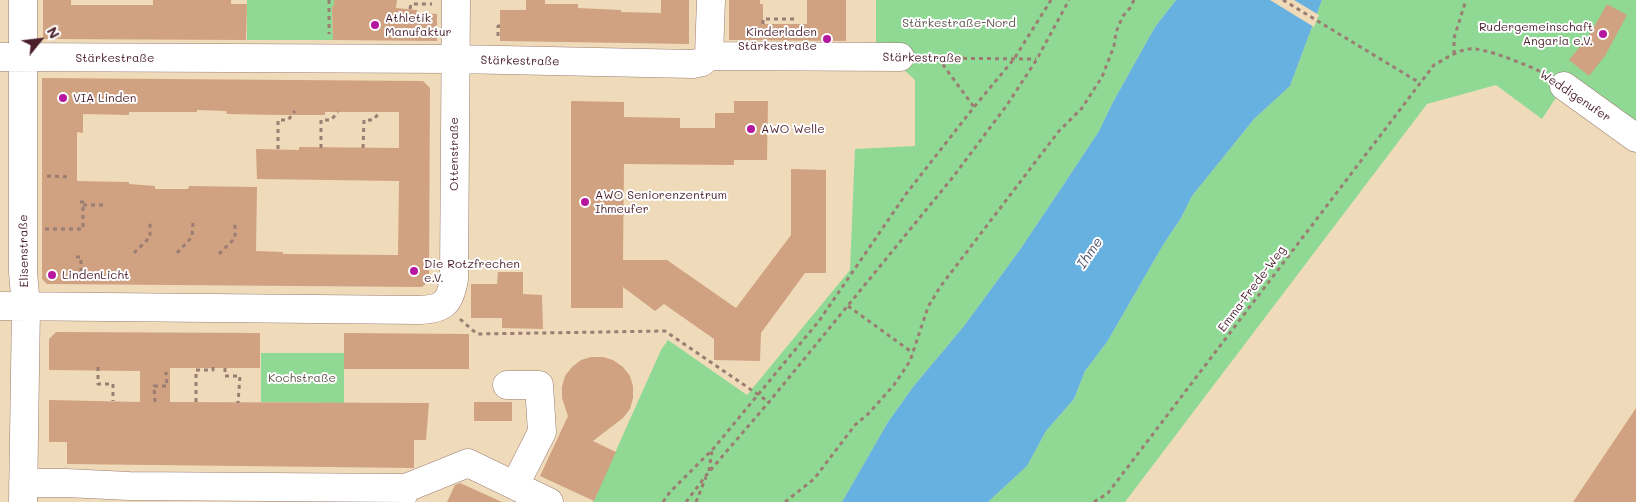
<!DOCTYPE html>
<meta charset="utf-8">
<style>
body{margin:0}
#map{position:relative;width:1636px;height:502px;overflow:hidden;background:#efdbba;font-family:Mali,sans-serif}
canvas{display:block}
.north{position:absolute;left:15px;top:15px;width:50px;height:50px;-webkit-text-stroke:4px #fff;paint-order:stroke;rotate:61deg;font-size:14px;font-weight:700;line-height:20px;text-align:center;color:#4a1f2b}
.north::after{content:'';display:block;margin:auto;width:18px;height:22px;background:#4a1f2b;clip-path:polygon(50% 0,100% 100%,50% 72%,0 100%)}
</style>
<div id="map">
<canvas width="1636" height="502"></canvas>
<div class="north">N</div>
</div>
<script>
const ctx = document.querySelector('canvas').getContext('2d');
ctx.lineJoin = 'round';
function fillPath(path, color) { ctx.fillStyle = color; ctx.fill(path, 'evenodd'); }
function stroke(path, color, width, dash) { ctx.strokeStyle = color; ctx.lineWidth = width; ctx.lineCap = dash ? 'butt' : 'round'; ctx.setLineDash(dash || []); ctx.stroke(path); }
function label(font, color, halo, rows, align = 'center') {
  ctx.font = font + ' Mali,sans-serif'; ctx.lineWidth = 4; ctx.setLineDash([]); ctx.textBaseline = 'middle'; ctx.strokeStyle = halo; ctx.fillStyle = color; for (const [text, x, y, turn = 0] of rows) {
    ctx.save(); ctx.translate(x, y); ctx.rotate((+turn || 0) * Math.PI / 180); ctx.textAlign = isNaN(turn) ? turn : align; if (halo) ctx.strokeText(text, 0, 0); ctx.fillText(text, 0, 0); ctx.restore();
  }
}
fillPath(new Path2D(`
 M247,0H334V6H332L333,40H247Z
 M876,0H1176L1155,27L1113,102L1099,131L1060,190L1019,251L964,326L913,387L888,422L842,502H593L661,350L668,340L747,395L850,270L855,149L915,146V80L876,44Z
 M1322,0H1636V128L1568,79L1542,119L1496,85L1427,104L1125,502H988L1027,466L1046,431L1074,399L1085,371L1107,342L1163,245L1181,218L1192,196L1254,119L1290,86Z
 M261,353H344V403L261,402Z`), '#8fd995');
fillPath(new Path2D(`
 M1176,0H1322L1290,86L1254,119L1192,196L1181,218L1163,245L1107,342L1085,371L1074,399L1046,431L1027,466L988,502H842L888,422L913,387L964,326L1019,251L1060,190L1099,131L1113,102L1155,27Z`), '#66b1df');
fillPath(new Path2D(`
 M1270,0H1294L1319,15L1314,27Z`), '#efdbba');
fillPath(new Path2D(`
 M43,0H71V5H153V0H231V4H247L246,40L43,39Z
 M334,0H397L396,8L417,10V13L437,14V41L333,40L332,6H334Z
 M526,0H545V4H578V8L621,10V12L661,13V0H689V44L500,41V10H526Z
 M729,0H760V4H763V24H807V0H846V41L729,40Z
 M1607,4L1627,15L1605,56L1589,76L1569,60L1590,34Z
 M42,78L423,81L430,88L429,281L422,287L47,284L42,279ZM197,110L226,111L227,114L282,115H325V112H399V148L299,147V150L256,149L257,179L399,181L398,255L283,254V252L256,251L257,187L189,186L188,189H155V186L129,184V182L77,181V132L83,133V114L129,115V112H197Z
 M571,101L624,102V117L680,118V128H715V113H734V101H768L767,160H734V165L624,164L623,260H667L736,308L791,235V169L826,170V273H805L761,333L760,361L714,360V339L664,304L655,311L623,287V308H571Z
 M498,272H523V294L542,295L543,329L502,328V318H471V284H497Z
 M56,332L260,333V368H170V402L429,403L426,440H414V468L67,464V442H49V400L140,402V371L49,370V339Z
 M344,333L469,334V369H344Z
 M591,357H603L613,360L623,367L630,376L633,386V398L630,409L623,418L593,441L616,452L594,501L540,476L568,416L562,398V387L565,376L572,367L581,360Z
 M474,402H512V421H474Z
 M1636,408V502H1573Z
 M460,483L502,502H447L455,485Z`), '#d0a281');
const minor = new Path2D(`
 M23,0V272L26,307L23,502
 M709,56L711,0
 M0,57L455,59L693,64L702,62L709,56L900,57
 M1564,86L1636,138
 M0,306L420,310C444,309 450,303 454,279L456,0
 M507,385H539L542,432L515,485
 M23,483H66L129,486L406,488L400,502
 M406,488L468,463L549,502`);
stroke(minor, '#9c7d72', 29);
stroke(new Path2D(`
 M329,0V34
 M1283,0L1420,83
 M410,9L411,4H432
 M763,24V19H797
 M498,36V26H500
 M1454,54V38L1466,0
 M923,58L1036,59
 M938,58L974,107
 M321,148V120H331L338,112
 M363,148L364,120H373L380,112
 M278,149V120H288L295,111
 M47,176L71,177
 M83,205H107
 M45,229H83V202H76
 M134,253L150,237V222
 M177,253L192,237L193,222
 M219,254L235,238V222
 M76,257H81V273L76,283
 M848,306L913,353
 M460,319L477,334L665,331L769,402
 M98,367V384H113V401
 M225,368V376H240L238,403
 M155,402L154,386H167L166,372
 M196,402V370H213V364
 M709,471L712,450
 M663,502L670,492L713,449L819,321L906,194L974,107L1014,59L1051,0
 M686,502L708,473L769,402L953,177L1007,105L1037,59L1069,0
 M696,502L706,477
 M785,502L814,479L855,425L868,414L894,385L910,361L928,307L940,287L1059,131L1082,108L1102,77L1114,46L1116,32L1123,16L1130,8L1134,0
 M1094,502L1108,493L1434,65C1445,59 1456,51 1469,49C1481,46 1533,67 1545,74`), '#9c7d72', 3, [4, 4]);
stroke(minor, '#fff', 28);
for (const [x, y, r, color] of [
 [375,25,5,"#b5179e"],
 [1603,34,5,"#b5179e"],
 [827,39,5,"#b5179e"],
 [63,98,5,"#b5179e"],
 [751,129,5,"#b5179e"],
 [585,202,5,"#b5179e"],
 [414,271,5,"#b5179e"],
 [52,275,5,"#b5179e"]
]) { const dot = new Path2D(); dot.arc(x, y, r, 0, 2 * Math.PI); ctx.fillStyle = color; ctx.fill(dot); stroke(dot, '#fff', 2); }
label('12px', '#4a1f2b', '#fff', [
 ["Athletik",385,18],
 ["Manufaktur",385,32],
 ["Rudergemeinschaft",1593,27,"right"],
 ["Angaria e.V.",1593,41,"right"],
 ["Kinderladen",817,32,"right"],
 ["Stärkestraße",817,46,"right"],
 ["VIA Linden",73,98],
 ["AWO Welle",761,129],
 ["AWO Seniorenzentrum",595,195],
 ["Ihmeufer",595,209],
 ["Die Rotzfrechen",424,264],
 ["e.V.",424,278],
 ["LindenLicht",62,275]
], 'left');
label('12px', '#5f574b', '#fff', [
 ["Stärkestraße-Nord",959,23],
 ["Kochstraße",302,378]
]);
label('12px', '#4a1f2b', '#fff', [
 ["Stärkestraße",115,58],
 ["Stärkestraße",922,58,1],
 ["Stärkestraße",520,61,1],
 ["Weddigenufer",1575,96,34],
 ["Ottenstraße",454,154,-90],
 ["Elisenstraße",24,251,-91],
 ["Emma-Frede-Weg",1252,289,-53]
]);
label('italic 14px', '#555973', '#fff', [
 ["Ihme",1090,253,-56]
]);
</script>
